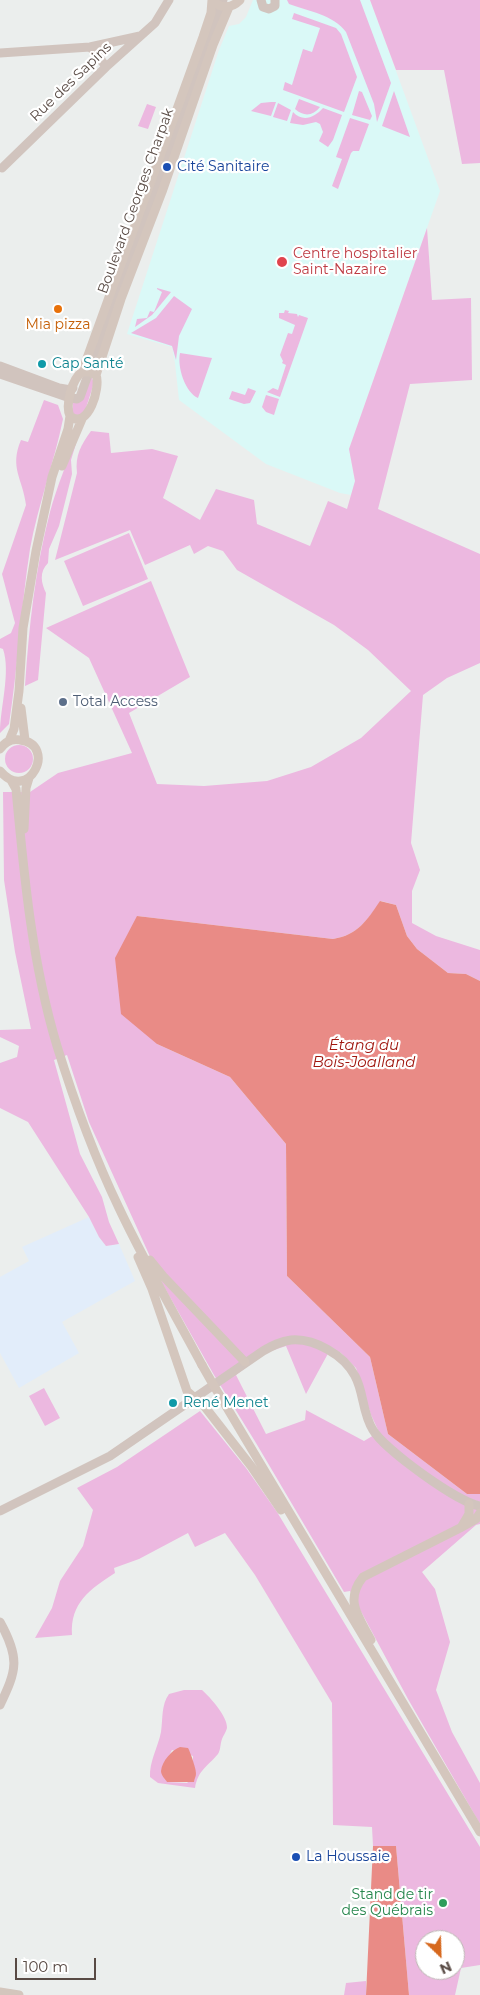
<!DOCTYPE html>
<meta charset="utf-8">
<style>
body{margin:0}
#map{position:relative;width:480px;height:1995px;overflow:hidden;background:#ebeeed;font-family:Montserrat,sans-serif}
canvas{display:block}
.north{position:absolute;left:415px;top:1930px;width:50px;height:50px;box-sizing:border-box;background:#fff;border:1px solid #bcb7b4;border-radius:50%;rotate:156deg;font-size:14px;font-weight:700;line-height:20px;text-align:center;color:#584a44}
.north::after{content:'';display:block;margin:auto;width:18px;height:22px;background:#d6681d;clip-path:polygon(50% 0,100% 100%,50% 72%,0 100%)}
.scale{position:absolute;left:15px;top:1958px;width:81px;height:22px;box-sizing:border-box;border:2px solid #584a44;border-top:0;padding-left:6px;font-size:15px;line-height:18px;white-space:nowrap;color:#584a44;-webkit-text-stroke:4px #fff;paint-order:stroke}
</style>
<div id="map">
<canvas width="480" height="1995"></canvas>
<div class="north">N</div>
<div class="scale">100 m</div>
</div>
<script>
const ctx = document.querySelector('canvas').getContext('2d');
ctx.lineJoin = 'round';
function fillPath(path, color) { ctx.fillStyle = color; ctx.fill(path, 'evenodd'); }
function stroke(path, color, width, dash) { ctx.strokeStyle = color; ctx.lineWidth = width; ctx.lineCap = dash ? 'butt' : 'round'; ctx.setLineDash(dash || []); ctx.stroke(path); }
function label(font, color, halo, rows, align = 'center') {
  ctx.font = font + ' Montserrat,sans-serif'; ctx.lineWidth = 4.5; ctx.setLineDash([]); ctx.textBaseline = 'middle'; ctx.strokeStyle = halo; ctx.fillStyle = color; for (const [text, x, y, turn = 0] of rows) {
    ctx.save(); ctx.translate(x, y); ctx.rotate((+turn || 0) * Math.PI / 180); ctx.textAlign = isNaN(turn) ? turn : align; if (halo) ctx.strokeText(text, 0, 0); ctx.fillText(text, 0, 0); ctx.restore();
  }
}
fillPath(new Path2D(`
 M89,1217L99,1237L106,1246L119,1244L135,1281L62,1322L79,1353L19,1388L0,1353V1277L29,1261L22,1247Z`), '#e2edfa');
fillPath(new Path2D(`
 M253,0H370L440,191L349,449L355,482L351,495L340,493L266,464L179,400L175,363L172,347L127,334L219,50L229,26L239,24L246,17Z`), '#daf9f7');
fillPath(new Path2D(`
 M287,0H360L391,83L377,122L374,104L346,32C334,15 308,11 289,4Z
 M370,0H480V163L462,164L444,70H396Z
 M294,13L336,28L341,34L357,77L344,112L283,90L285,82L292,85L303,49L312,52L320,28L292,19Z
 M359,91L362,92L372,116L370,120L352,115Z
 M394,91L410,137L382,126Z
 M299,99L320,107C313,116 304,117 295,109Z
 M271,102H276L271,116L251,111L261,103Z
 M278,103L291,110L287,121L273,117Z
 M147,104L156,107L148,129L138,126Z
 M323,108L342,115L333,140L328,147L319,141L323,132L320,124L316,122L303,125L290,123L293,112C303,123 315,117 323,108Z
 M350,118L369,124L359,151H353L351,153L338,189L332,186L342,159L336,157Z
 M427,228L432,300L471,298L472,380L410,384L378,509L480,554V663L447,678L423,695L411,843L420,870L412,891V923L436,936L480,950V981L466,974L448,973L417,949L407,936L396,905L381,901C367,920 358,935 333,939L137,916L157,1044L230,1077L286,1144L287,1276L370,1357L388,1434L467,1494H480V1524L476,1525L422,1572L435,1589L450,1642L436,1690L452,1732L480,1783V1824L408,1699L350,1591L344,1592L256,1443L214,1375L162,1283L89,1122L67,1055L54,1060L80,1154L102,1197L109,1222L119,1244L106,1246L99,1237L89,1217L28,1122L0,1108V1063L17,1057L19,1046L0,1037V1030L31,1029L15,952L4,880L3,792H30L58,773L132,753L89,658L46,628L151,581L190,677L129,713L157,784L204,786L267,781L311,767L361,738L411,691L368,650L334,625L237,570L223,551L208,546L194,554L190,545L145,565L130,530L55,560L77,473C75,455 81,445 91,431L109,433L111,453L152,449L178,456L163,498L200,520L216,489L254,500L257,524L310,546L328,501L347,509L355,481L349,449ZM286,1346L306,1394L331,1348L341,1353L356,1368L371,1415L379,1432L364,1441L306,1410L305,1420L266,1434L236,1375L265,1353Z
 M157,288L171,292L152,315L135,327L137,319L147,318L150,311L154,312L162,292L157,289Z
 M174,296L192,309L179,336L176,360L172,346L131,333L156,318Z
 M285,310L289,311L288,313L297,314L298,317L299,315L308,318L280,397L267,392L273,388L278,390L286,365L282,363L283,361L280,355L288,333L292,334L295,325L279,318V313H284Z
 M180,353L212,358L198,398C185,392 177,367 180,353Z
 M91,376L94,383L85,411L79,416L72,413L73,403L77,402Z
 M248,388L256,391L250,403L244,404L229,399L232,391L245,395Z
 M266,395L279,399L274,415L266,412L262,407Z
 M44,400L58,405L63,419C54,463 38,505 30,549C21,607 18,666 9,724L0,733C0,708 11,672 3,649L0,648V639L11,633L15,623L2,574L26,505C23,479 9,468 21,440L28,442Z
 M76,436L78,437L71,460L72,474L59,526L49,549L48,563C39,572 41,583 46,593L38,680L25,686C29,627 35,569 50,512C57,486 68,461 76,436Z
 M129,533L148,579L83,606L64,561Z
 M5 759a14 14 0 1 1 28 0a14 14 0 1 1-28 0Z
 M44,1388L60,1418L45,1426L29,1396Z
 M200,1411L246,1468L277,1512L480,1847V1965L461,1968L455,1995H409L396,1846H373L372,1827L333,1825L332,1703L255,1575L225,1533L195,1547L188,1533L139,1559L114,1568L115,1573C90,1589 70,1603 72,1635L35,1638L52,1608L60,1581L83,1546L93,1510L77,1488L117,1467ZM425,1940H455V1970H425Z
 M184,1690H202C210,1697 228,1717 227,1728C226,1732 223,1736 222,1739C220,1744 221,1749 218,1754C207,1767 198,1770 195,1788L158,1783L150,1777C149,1762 158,1747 161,1732C163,1719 161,1705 169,1694ZM172,1750L193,1756V1765L196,1774L187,1783L167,1782L162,1769Z
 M366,1981V1995H344L346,1983Z`), '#ecb8e0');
fillPath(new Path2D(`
 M380,901L396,905L407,936L417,949L448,973L466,974L480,981V1494H467L388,1434L370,1357L287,1276L286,1144L230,1077L157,1044L121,1014L115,958L137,916L333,939C358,935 367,920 380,901Z
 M180,1747L188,1748C190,1751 197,1771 196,1774C196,1777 194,1779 194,1782H167C165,1779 161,1775 161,1771C162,1761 172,1750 180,1747Z
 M373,1846H396L409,1995H366Z`), '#e98b86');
stroke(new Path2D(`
 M261,0L263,7L269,9L275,6V0
 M90,47L97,54L106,67
 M0,53L90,47L140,36
 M2,168L106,67L155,23L169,0
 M0,366L59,388L71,390L73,388
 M0,374L67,397L77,399L80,397L223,0
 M0,1511L110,1456L263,1351C272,1346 281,1341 291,1340C314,1338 344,1355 355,1376C364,1392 362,1413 373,1430C384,1449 458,1503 480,1506
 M0,1622C20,1658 17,1670 0,1705`), '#d1c4be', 9);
stroke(new Path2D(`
 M212,0C221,9 231,9 240,0
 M82,372L203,37L211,13L212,0
 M82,372H90L96,375C101,387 88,431 70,416C65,405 72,379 82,372Z
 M96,375L121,299L162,192L213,45L229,7
 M62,466L82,419
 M21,708L25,740
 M9,741L14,729L19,691L23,628L36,551L52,477L68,429L70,416
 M0,749C5,742 12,738 20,740C58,744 29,805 0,771
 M11,780L16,789C24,876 32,963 57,1046C74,1101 94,1156 119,1208C144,1261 174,1313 202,1365
 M24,829L26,788L29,778
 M138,1257L152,1289L187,1391L205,1407L251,1466L281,1510
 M150,1260L163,1276L245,1362
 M214,1386L480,1832
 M462,1526L469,1514V1504
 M371,1640C359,1617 344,1601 363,1577L460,1528L476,1519L480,1513
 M0,1992L19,1995`), '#d4c6bd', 9);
stroke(new Path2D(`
 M202,1365L214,1386`), '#d4c6bd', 9);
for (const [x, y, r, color] of [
 [167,167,5,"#1a4fb4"],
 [282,262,6,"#e0444e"],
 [58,309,5,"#e8710a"],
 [42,364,5,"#0f9aa8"],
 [63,702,5,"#5c6f8a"],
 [173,1403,5,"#0f9aa8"],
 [296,1857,5,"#1a4fb4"],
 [443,1903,5,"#2e9e5b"]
]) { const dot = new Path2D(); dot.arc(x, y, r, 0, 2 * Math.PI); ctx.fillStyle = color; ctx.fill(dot); stroke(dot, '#fff', 2); }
label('14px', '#584a44', '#fff', [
 ["Rue des Sapins",71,82,-44],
 ["Boulevard Georges Charpak",136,201,-70]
]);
label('14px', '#164399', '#fff', [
 ["Cité Sanitaire",177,167],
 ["La Houssaie",306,1857]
], 'left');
label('14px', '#be3a42', '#fff', [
 ["Centre hospitalier",293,254],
 ["Saint-Nazaire",293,270]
], 'left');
label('14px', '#c56008', '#fff', [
 ["Mia pizza",58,325]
]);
label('14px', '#0d838f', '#fff', [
 ["Cap Santé",52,364],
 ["René Menet",183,1403]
], 'left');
label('14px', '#4e5e75', '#fff', [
 ["Total Access",73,702]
], 'left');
label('14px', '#27864d', '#fff', [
 ["Stand de tir",433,1895],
 ["des Québrais",433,1911]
], 'right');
label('italic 15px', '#a0170f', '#fff', [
 ["Étang du",364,1046],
 ["Bois-Joalland",364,1063]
]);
</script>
